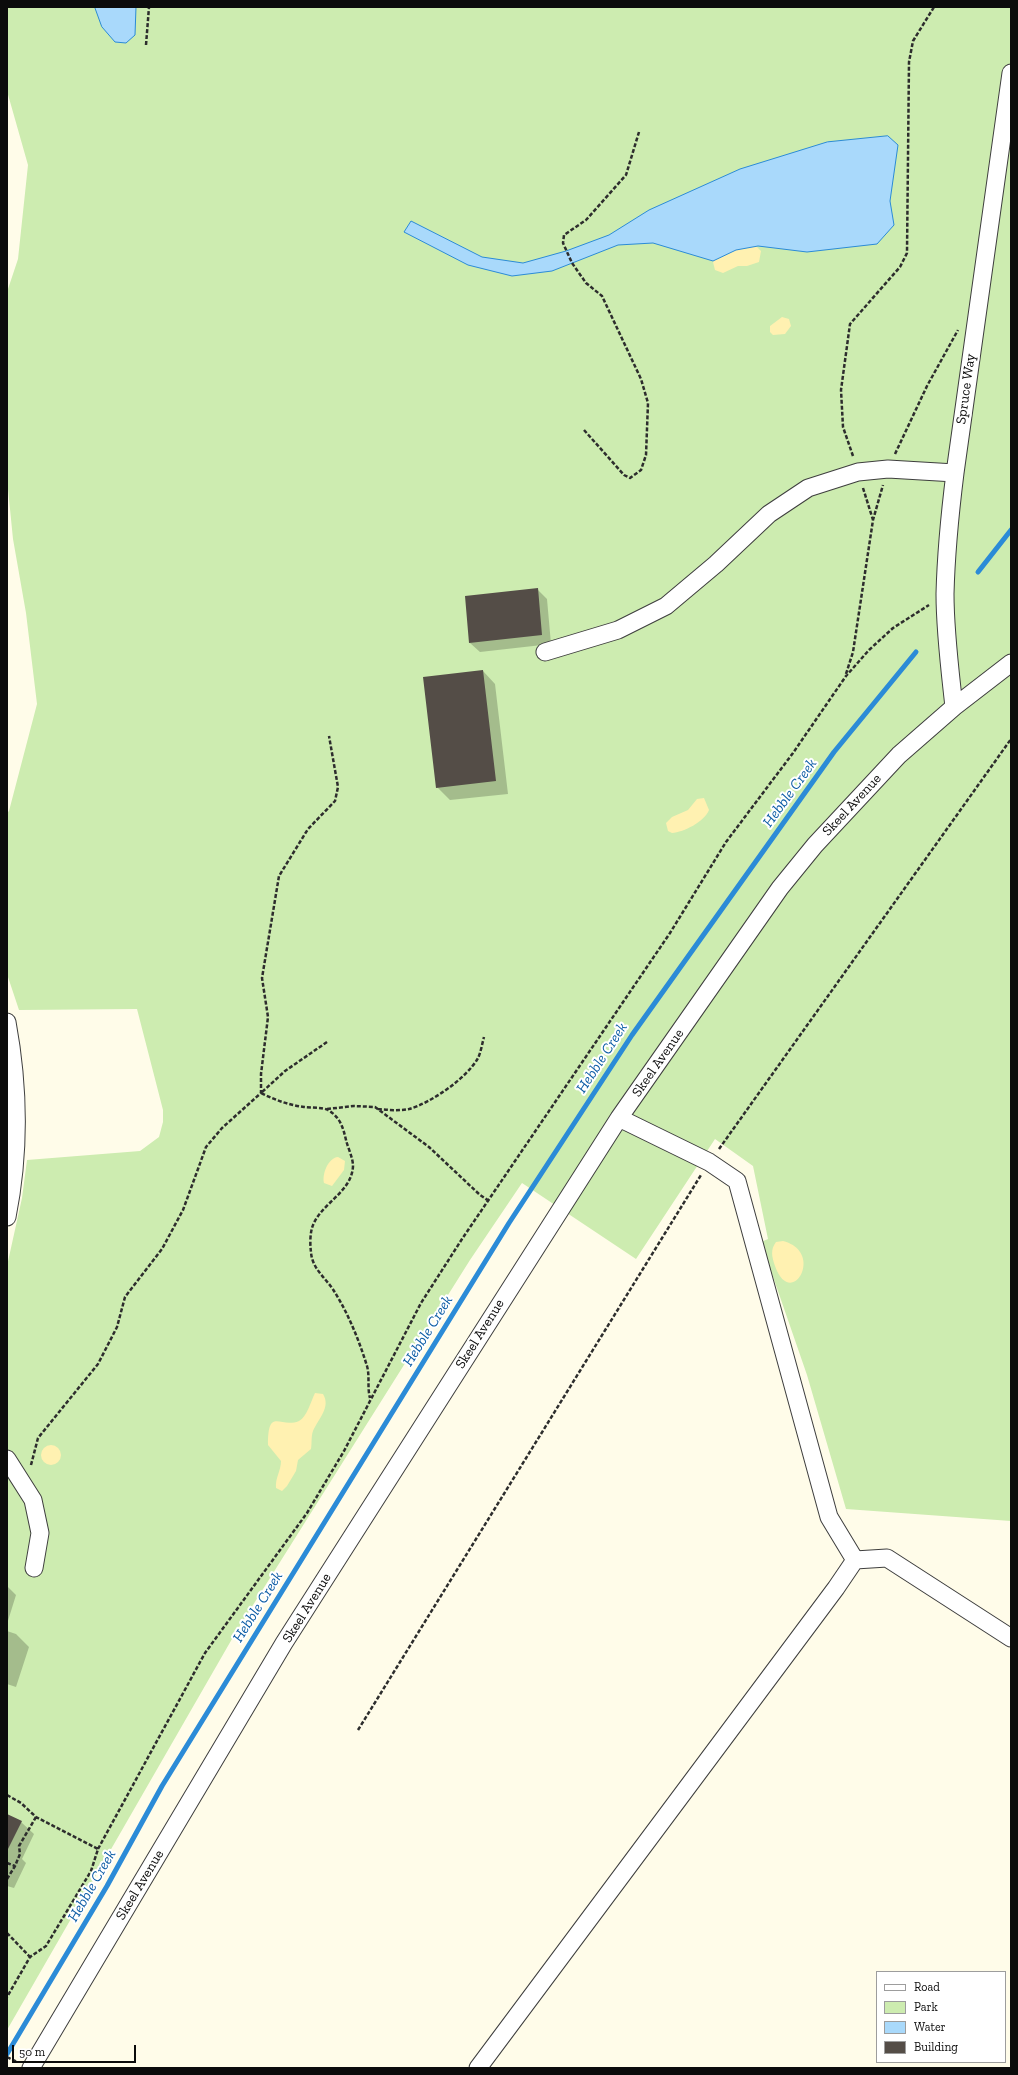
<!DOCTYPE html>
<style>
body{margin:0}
#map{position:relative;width:1018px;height:2075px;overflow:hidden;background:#fffce9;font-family:"Zilla Slab",serif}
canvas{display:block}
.frame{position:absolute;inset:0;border:8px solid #0b0b0b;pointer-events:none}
.legend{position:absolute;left:876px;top:1971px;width:130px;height:92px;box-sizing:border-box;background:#fff;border:1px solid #9d9d9d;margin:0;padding:5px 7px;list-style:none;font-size:12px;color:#0b0b0b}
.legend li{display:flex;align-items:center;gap:8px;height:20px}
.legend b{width:20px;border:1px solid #9d9d9d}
.scale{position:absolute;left:12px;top:2045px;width:124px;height:18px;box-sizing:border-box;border:2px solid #0b0b0b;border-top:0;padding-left:5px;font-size:12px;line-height:14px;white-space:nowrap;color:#0b0b0b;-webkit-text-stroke:3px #fff;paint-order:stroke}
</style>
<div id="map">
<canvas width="1018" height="2075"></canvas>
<div class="frame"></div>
<ul class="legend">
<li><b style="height:5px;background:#fff"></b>Road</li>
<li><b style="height:11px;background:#cdecb0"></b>Park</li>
<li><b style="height:11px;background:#a9d9fb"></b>Water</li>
<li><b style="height:11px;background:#544d47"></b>Building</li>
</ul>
<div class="scale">50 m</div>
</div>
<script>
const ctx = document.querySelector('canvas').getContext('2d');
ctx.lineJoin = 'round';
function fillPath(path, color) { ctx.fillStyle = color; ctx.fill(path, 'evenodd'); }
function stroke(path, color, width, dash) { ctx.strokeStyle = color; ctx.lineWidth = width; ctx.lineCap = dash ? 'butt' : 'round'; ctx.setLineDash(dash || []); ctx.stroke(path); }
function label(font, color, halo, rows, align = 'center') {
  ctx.font = font + ' "Zilla Slab",serif'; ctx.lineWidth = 4; ctx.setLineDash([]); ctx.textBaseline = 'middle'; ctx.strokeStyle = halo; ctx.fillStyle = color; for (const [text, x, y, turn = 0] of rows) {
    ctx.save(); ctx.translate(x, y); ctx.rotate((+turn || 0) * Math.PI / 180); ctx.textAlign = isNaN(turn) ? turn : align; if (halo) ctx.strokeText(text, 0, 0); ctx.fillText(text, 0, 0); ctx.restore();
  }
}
fillPath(new Path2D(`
 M7,7H1011V1521L846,1509L807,1375L761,1242L768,1239L753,1166L715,1139L636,1259L522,1183L470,1260L236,1632L7,2030V1266L22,1198L27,1160L140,1151L159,1137L163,1122V1110L137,1009L19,1010L7,974V813L9,811L37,704L26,613L13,539L7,479V292L18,259L28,165L7,91Z`), '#cdecb0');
fillPath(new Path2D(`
 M756,246L761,251L759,262L747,266H738L723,273L715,270L713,262C719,251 744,247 756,246Z
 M782,317L789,319L791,326L785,334L773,335L770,332V326Z
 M704,798L709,810C704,822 684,832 672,833L668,831L666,823L672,817L688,810L697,799Z
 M338,1157L345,1161L344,1170L332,1186L324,1183C322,1174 328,1158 338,1157Z
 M783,1241C826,1252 791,1311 775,1266C772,1257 770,1250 776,1242Z
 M315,1393L323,1394C331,1407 319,1418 313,1431C311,1436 312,1444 311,1449L298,1460L296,1471L287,1486L282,1491L276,1488C275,1478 281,1471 281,1461L268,1445C268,1406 280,1429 299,1421C307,1417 311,1401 315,1393Z
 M41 1455a10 10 0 1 1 20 0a10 10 0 1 1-20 0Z`), '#fff1b1');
const water = new Path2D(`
 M95,7H136L135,35L126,43L115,42L102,27Z
 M888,136L898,145L890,201L894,225L877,244L807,252L758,246L736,250L713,261L653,243L618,245L552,271L512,276L468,265L404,232L411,221L482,257L523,263L566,251L609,235L649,210L740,169L827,142Z`);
fillPath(water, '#a9d9fb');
stroke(water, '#2b8bd7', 1);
fillPath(new Path2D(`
 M538,590L547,599L551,644L480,652L470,643L466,597Z
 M483,671L495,684L508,794L450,800L437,787Z
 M7,1586L16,1595L7,1624Z
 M7,1631L16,1634L29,1647L16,1687L7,1684Z
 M7,1815L21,1822L34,1834L22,1859L26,1863L14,1888L7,1886Z`), '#0003');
stroke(new Path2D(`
 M978,572L1011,530
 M7,2054L107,1886L162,1786L509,1223L632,1035L834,752L916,652`), '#2b8bd7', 5);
fillPath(new Path2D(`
 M538,588L542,635L469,643L465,596Z
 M483,670L496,781L436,788L423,677Z
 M7,1814L22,1821L7,1851Z`), '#544d47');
const minor = new Path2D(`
 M545,652L618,630L666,606L716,564L769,514L808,488L858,472L888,469L955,473
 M954,707C950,670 945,632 945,594C946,554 950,513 955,473L1011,73
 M7,1022C19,1087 20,1152 7,1217
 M619,1118L709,1162L737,1181L829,1517L855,1560
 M7,1459L33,1500L40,1533L34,1568
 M31,2068L284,1643L619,1118L780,888L815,845L899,755L954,707L1011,663
 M478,2068L836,1588L855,1560L887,1558L1011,1638`);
stroke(minor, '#3e3e3e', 19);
stroke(new Path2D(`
 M146,45L149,7
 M584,430L624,475L630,478L641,470L646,455L648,403L641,379L602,296L586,283L572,263L563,243L564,235L586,220L626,175L639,132
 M895,454L927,386L958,330
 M853,456L843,427L841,390L850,324L900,267L907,253L909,62L913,41L934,7
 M863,488L873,520
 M846,674L853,652L873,520L883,485
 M327,1042L285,1071L261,1093C275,1100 289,1105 304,1107C311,1108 322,1107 328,1110C340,1117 343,1127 346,1140C348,1148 353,1158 353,1166C352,1193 319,1204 312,1228C310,1235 310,1245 311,1252C312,1269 326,1278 334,1291C348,1313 359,1340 367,1366C370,1377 367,1387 370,1398
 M327,1109L354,1106L375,1107L429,1147L480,1195L489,1201
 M378,1109C388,1110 399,1111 409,1109C431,1103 467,1078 478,1058C481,1052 482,1044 484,1037
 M719,1149L1011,739
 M31,1465L38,1438L98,1364L117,1327L125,1297L162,1249L183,1210L206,1147L222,1128L261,1093V1074L268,1017L262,978L279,876L308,829L335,801L338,787L329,736
 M358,1730L701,1175
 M7,1795L21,1803L36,1817L98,1849L91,1871L46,1946L30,1957L7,1997
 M98,1849L205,1653L307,1513L344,1451L421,1303L462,1239L670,933L726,842L793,753L846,676L869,650L893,628L929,605
 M7,1863L15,1866
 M7,1879L15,1866L20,1854L19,1846L36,1817
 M7,1933L30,1957
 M7,2057L17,2062`), '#2d2d2d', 2.5, [4, 2]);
stroke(minor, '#fff', 17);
label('14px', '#0b0b0b', '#fff', [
 ["Spruce Way",966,389,-82],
 ["Skeel Avenue",852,805,-47],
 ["Skeel Avenue",658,1063,-55],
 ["Skeel Avenue",480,1334,-58],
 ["Skeel Avenue",307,1608,-58],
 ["Skeel Avenue",140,1885,-59]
]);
label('italic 15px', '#0c5ca5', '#fff', [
 ["Hebble Creek",790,793,-54],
 ["Hebble Creek",602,1058,-57],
 ["Hebble Creek",428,1331,-58],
 ["Hebble Creek",258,1607,-58],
 ["Hebble Creek",92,1886,-60]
]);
</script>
